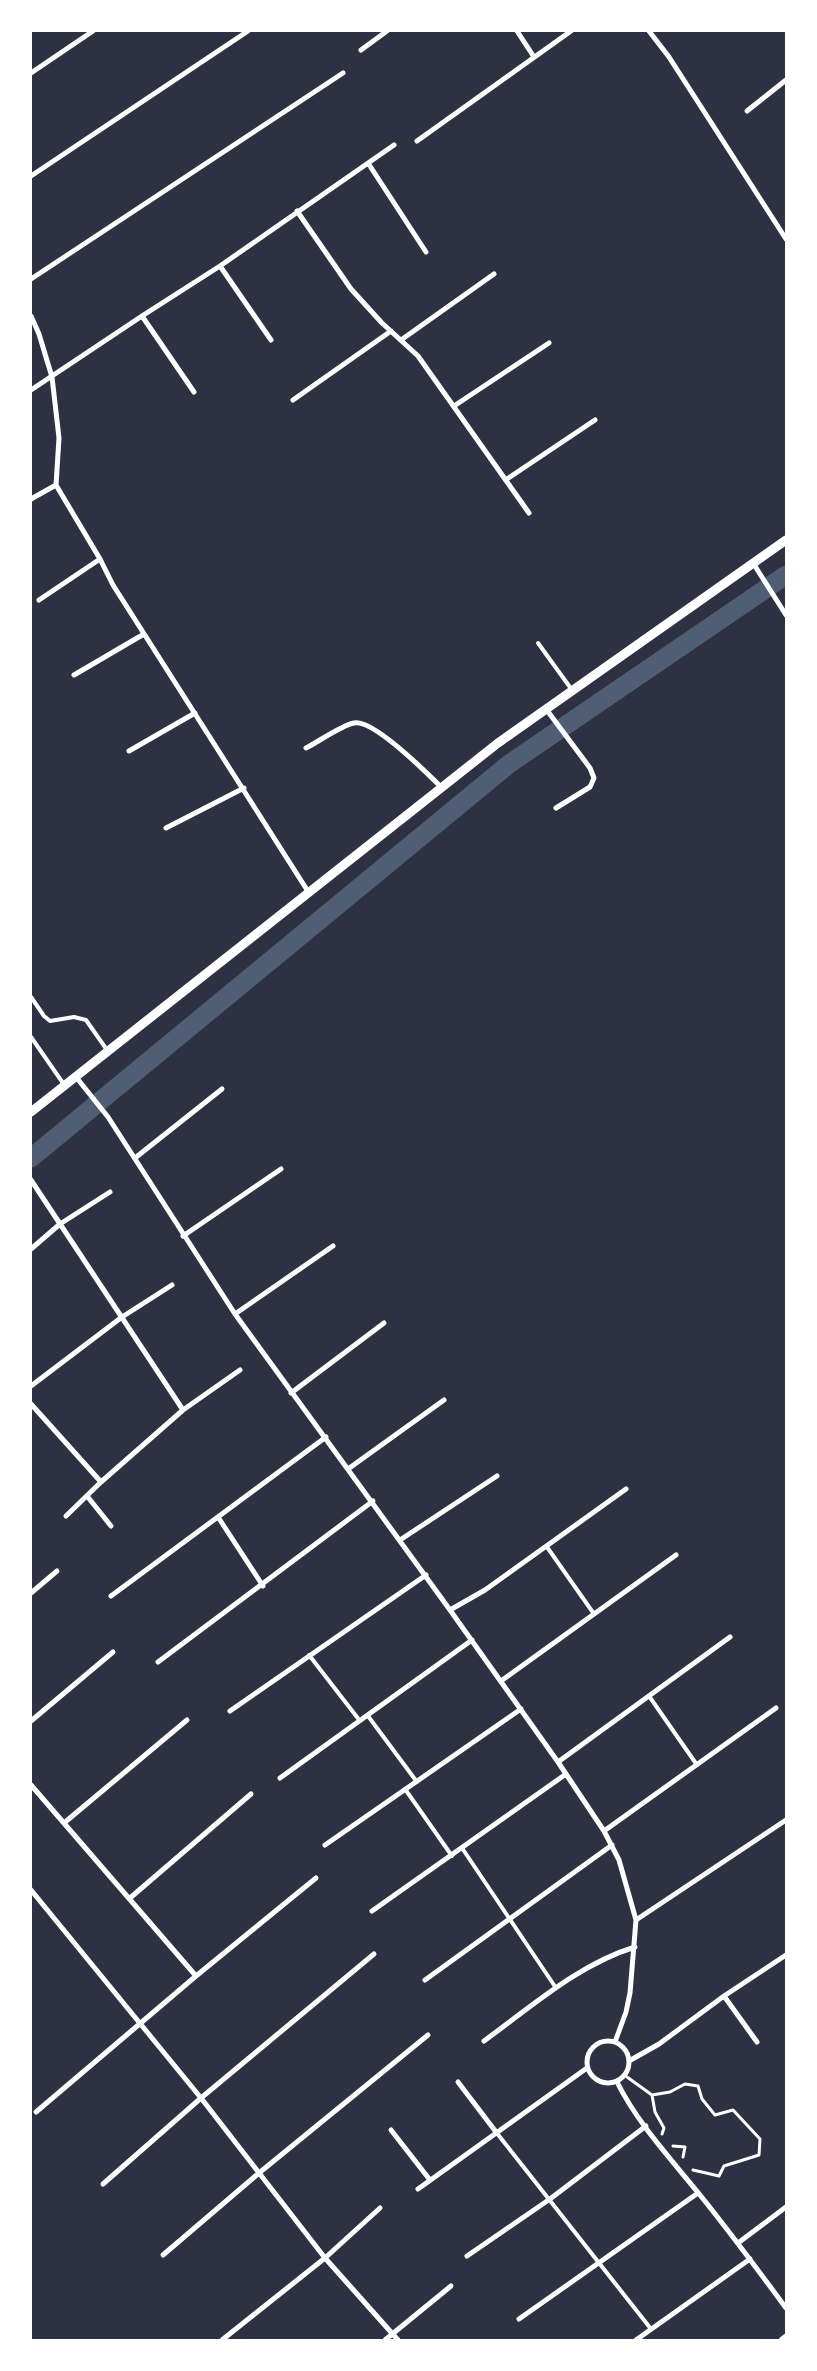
<!DOCTYPE html>
<style>
body{margin:0}
#map{position:relative;width:817px;height:2371px;overflow:hidden;background:#2d3142;font-family:"DejaVu Sans",sans-serif}
canvas{display:block}
.frame{position:absolute;inset:0;border:32px solid #fff;pointer-events:none}
</style>
<div id="map">
<canvas width="817" height="2371"></canvas>
<div class="frame"></div>
</div>
<script>
const ctx = document.querySelector('canvas').getContext('2d');
ctx.lineJoin = 'round';
function stroke(path, color, width, dash) { ctx.strokeStyle = color; ctx.lineWidth = width; ctx.lineCap = dash ? 'butt' : 'round'; ctx.setLineDash(dash || []); ctx.stroke(path); }
stroke(new Path2D(`
 M31,1158L509,764L786,575`), '#4f5d75', 19);
stroke(new Path2D(`
 M627,2077L652,2095L670,2092L685,2084L698,2086L702,2099L715,2115L733,2110L760,2139L759,2155L724,2166L719,2176L693,2170
 M652,2095L655,2112L664,2128L662,2134
 M673,2146L685,2147L683,2157`), '#fff', 3);
stroke(new Path2D(`
 M538,643L572,690
 M31,997L44,1016L50,1021L74,1017L86,1020L107,1050
 M31,1037L65,1086
 M547,1547L594,1614
 M309,1655L360,1721
 M649,1696L697,1765
 M368,1716L417,1782
 M405,1789L452,1856
 M462,1848L556,1988
 M496,2132L651,2329`), '#fff', 4);
stroke(new Path2D(`
 M517,31L534,57
 M649,31L669,57L786,239
 M361,50L387,31
 M31,73L93,31
 M747,111L786,80
 M417,141L571,31
 M368,163L426,252
 M31,176L248,31
 M297,211L351,289L382,323L418,356L529,513
 M220,266L271,340
 M31,279L343,73
 M31,316L39,334L52,377L59,438L56,485L100,559L113,585L309,893
 M142,316L194,392
 M401,340L494,274
 M31,390L142,316L220,266L394,145
 M293,400L391,331
 M454,406L549,343
 M507,479L595,420
 M31,499L56,485
 M753,563L786,615
 M39,600L100,559
 M74,675L144,634
 M546,709L590,768L594,778L590,787L556,808
 M306,748C318,742 342,725 354,723C373,719 427,773 442,788
 M129,751L195,713
 M166,828L244,788
 M76,1077L108,1117L235,1314L450,1610L558,1762L604,1831L619,1860L636,1920L630,1993L626,2012L615,2042
 M135,1158L222,1089
 M31,1180L183,1410
 M183,1236L281,1169
 M31,1249L60,1224L110,1192
 M235,1314L333,1246
 M31,1386L122,1317L172,1285
 M291,1393L384,1323
 M31,1404L101,1482
 M348,1469L444,1400
 M87,1496L111,1526
 M66,1516L101,1482L183,1410L240,1370
 M218,1517L263,1586
 M400,1540L497,1476
 M31,1593L57,1571
 M111,1596L326,1437
 M450,1610L485,1590L626,1489
 M158,1662L373,1501
 M501,1681L676,1555
 M230,1711L426,1575
 M31,1721L113,1652
 M558,1762L730,1637
 M280,1778L472,1640
 M31,1785L196,1976
 M64,1823L187,1720
 M604,1831L776,1708
 M325,1845L521,1709
 M31,1890L201,2098L325,2258L398,2340
 M130,1898L251,1794
 M372,1911L566,1774
 M636,1920L786,1820
 M425,1980L612,1845
 M724,1996L757,2042
 M484,2041C531,2007 579,1964 635,1947
 M587 2062a21 21 0 1 1 42 0a21 21 0 1 1-42 0Z
 M629,2061L659,2044L724,1996L786,1955
 M458,2082L496,2132
 M617,2082C638,2124 671,2159 700,2195C730,2232 758,2270 786,2308
 M36,2112L196,1976L316,1878
 M391,2130L430,2180
 M103,2184L201,2098L374,1954
 M418,2189L587,2068
 M738,2243L786,2207
 M163,2255L259,2173L428,2035
 M467,2256L550,2199L646,2126
 M519,2319L698,2193
 M222,2340L325,2258L380,2208
 M385,2340L451,2286
 M636,2340L750,2259
 M781,2340L786,2336`), '#fff', 5);
stroke(new Path2D(`
 M31,1112L498,743L786,540`), '#fff', 9);
</script>
